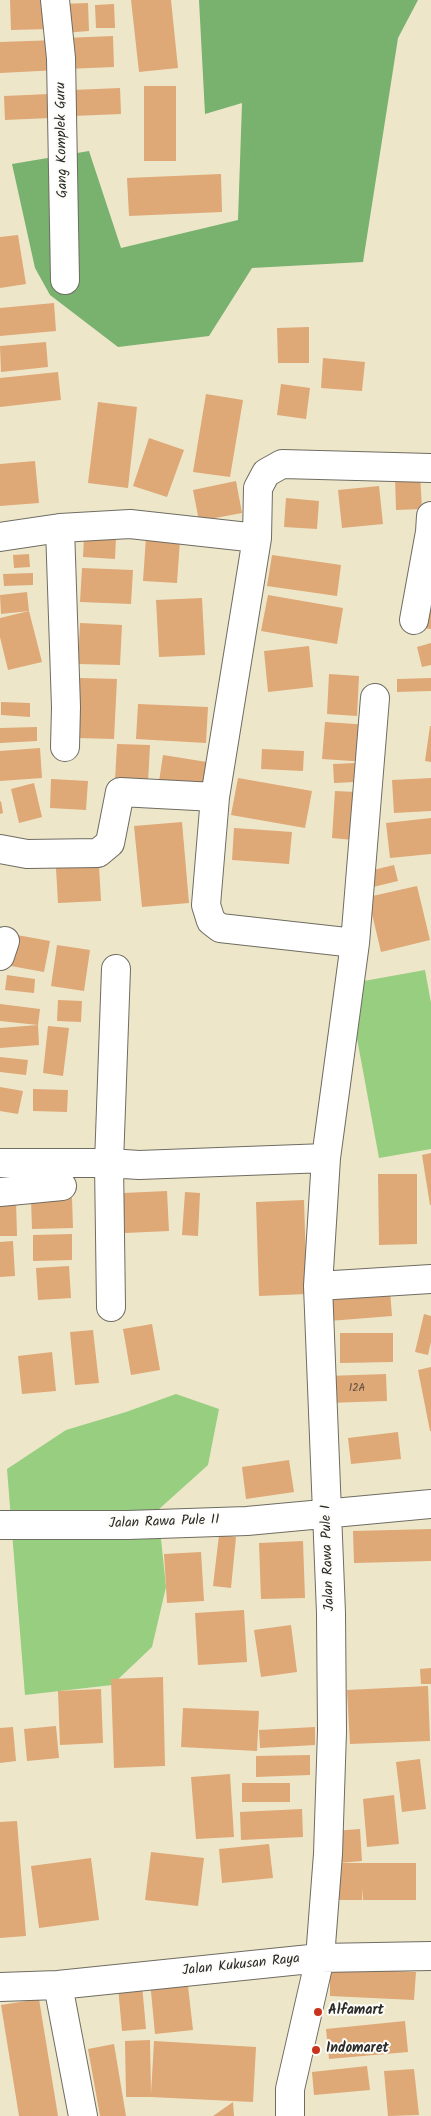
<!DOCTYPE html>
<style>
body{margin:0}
canvas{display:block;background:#ede6c9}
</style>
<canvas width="431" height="2116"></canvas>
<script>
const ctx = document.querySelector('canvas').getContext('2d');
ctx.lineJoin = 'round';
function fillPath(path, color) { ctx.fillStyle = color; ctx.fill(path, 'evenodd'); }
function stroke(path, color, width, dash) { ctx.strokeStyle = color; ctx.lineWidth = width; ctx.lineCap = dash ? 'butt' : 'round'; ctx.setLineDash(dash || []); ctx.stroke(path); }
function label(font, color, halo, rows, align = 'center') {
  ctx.font = font + ' Kalam,sans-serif'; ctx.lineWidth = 4; ctx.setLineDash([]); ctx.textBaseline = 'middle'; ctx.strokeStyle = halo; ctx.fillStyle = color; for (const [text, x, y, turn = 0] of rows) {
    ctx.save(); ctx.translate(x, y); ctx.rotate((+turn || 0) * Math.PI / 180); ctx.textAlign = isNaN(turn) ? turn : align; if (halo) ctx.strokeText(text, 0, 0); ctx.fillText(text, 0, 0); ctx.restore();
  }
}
fillPath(new Path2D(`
 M425,970L431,1003V1149L379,1158L347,984Z
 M176,1394L219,1409L208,1465L158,1510L166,1587L152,1647L112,1685L25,1695L7,1469L66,1430L126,1412Z`), '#97ce80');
fillPath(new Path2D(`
 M199,0H418L398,38L363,262L252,268L209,336L118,347L50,295L35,268L12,164L89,151L121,248L238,220L242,103L205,114Z`), '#79b16e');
fillPath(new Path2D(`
 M10,0H49L50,29L11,30Z
 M131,0H171L178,68L139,72Z
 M88,3L89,31L63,33L62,4Z
 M114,4L115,28H96L95,5Z
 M113,36L114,67L66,69L65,38Z
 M57,40L59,70L0,73V42Z
 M144,86H176V161H144Z
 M120,88L121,114L73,116L72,90Z
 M49,94L50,118L5,120L4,96Z
 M221,174L222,212L129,216L127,178Z
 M18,235L26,284L0,288V237Z
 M54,303L56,331L0,336V308Z
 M309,327V363H278L277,328Z
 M46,342L48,367L1,372L0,346Z
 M323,358L365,362L362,391L321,388Z
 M58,372L61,400L0,407V378Z
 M281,384L310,388L306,419L277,415Z
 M206,394L243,400L230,477L193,472Z
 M98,402L137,407L128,488L88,483Z
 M149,438L184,450L167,497L133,486Z
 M35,461L39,503L0,506V464Z
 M420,474L422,509L396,510L395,476Z
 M236,481L242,513L199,521L193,490Z
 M379,486L383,524L342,528L338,490Z
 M286,498L319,501L317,529L284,527Z
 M84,536L116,537L115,559L83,557Z
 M146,537L180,540L177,583L143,581Z
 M29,554L30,567L14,568L13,555Z
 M272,555L341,565L337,596L267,586Z
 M82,568L133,570L131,604L80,602Z
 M33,573V585L4,586L3,574Z
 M27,592L29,611L42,662L8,670L0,637V618L29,611L1,614L0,595Z
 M268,595L343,608L337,644L261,631Z
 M431,595V629L421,628Z
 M202,598L205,655L159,657L156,600Z
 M80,623L122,625L120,665L78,664Z
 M431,643V665L422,667L417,647Z
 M309,646L313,687L268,692L264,651Z
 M329,674L359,676L357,716L327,714Z
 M80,678L117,679L114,739L77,738Z
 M431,678V691L397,692V679Z
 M1,702L30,703V717L1,715Z
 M138,704L208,707L206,743L136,739Z
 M325,722L370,725L367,762L322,759Z
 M430,726H431V762L425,761Z
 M37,727V741L0,743V728Z
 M117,744L150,745L148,782L115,780Z
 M40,748L42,778L0,781V751Z
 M262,749L304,751L303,771L261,769Z
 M163,755L207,762L202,794L158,788Z
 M355,763L356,782L334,783L333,764Z
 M238,778L312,791L305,828L231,815Z
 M431,778V811L394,813L392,780Z
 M51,779L88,781L86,810L50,808Z
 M34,783L42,817L19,823L11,789Z
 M335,791L356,792L353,840L332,838Z
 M1,801L3,813L0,814V802Z
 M431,818V854L390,858L386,823Z
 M182,822L189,903L142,907L134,826Z
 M234,828L292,832L289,864L232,860Z
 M394,865L398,881L369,888L365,872Z
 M99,866L101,901L58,903L56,868Z
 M417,886L430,940L381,952L368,897Z
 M17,935L50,941L44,972L11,966Z
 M57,945L90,950L84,991L51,986Z
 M7,975L35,979L34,993L5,990Z
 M58,1000L82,1001L81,1022L57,1021Z
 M0,1004L40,1009L38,1025L0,1021Z
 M38,1025L39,1045L0,1048V1028Z
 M48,1026L69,1028L63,1076L43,1073Z
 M0,1057L28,1060L26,1075L0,1072Z
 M0,1087L23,1091L18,1114L0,1111Z
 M33,1089L68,1090L67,1112L33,1111Z
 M431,1153V1205H430L422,1155Z
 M378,1174H417V1244L379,1245Z
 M167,1191L169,1231L125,1233L123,1193Z
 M185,1192L200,1193L198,1236L182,1235Z
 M72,1198L73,1228L32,1229L31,1199Z
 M16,1200L17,1236H0V1201Z
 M304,1200L307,1294L259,1296L256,1202Z
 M72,1234V1260L33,1261V1235Z
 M13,1241L15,1276L0,1277V1242Z
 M69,1266L71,1298L38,1300L36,1268Z
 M390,1291L392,1316L329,1321L327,1297Z
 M424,1314L431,1316V1342L428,1355L415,1352Z
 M152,1324L160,1370L131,1375L123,1329Z
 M93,1330L99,1383L75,1385L70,1332Z
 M340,1333H393V1362L340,1363Z
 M52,1352L56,1391L22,1394L18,1356Z
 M431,1367V1431H430L418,1370Z
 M386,1374L387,1401L327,1403V1376Z
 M398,1432L401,1459L351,1464L348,1438Z
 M289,1460L294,1492L246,1499L242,1467Z
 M431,1529V1561L354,1563L353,1531Z
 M219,1535L236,1537L231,1588L213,1586Z
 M303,1541L305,1598L261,1599L259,1543Z
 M201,1552L204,1601L167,1603L164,1554Z
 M244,1610L247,1662L198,1665L195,1613Z
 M291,1625L297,1672L261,1677L254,1630Z
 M431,1668V1684H421L420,1669Z
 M163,1677L165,1766L114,1768L111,1679Z
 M428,1686L430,1741L350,1744L347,1690Z
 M101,1689L103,1743L60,1745L58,1691Z
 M183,1708L259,1711L257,1751L181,1747Z
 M56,1726L59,1758L27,1761L24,1729Z
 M13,1727L16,1761L0,1763V1728Z
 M315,1727V1745L260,1748L259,1730Z
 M310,1755V1775L256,1777V1756Z
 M420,1759L426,1809L402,1812L396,1762Z
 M230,1774L234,1837L196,1839L191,1777Z
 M242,1783H290V1802H242Z
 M394,1795L399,1844L367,1847L363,1799Z
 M302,1809L303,1837L241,1840L240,1812Z
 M17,1821L26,1936L0,1938V1822Z
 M360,1829L362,1861L339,1863H416V1900H363L362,1888V1900H334V1831Z
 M269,1844L273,1878L222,1883L219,1849Z
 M151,1852L204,1858L198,1906L145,1900Z
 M91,1858L99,1920L39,1928L31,1866Z
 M330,1968L416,1972L414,2000L330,1996Z
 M187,1977L193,2030L155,2034L150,1981Z
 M142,1985L146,2029L122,2031L118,1987Z
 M39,1999L58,2116H19L1,2005Z
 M405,2021L408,2052L329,2059L326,2029Z
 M150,2040L151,2094L154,2041L256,2047L253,2102L151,2097H126L125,2041Z
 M114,2044L126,2116H100L88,2049Z
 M367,2066L370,2090L314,2095L312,2072Z
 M414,2069L419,2115L388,2116L384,2071Z
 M233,2102L234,2116H213Z`), '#dfa877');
const minor = new Path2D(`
 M55,0L61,58L65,280
 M60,528L66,707L65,747
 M0,537L60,528L130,524L257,538
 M414,620L430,532L431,516
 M0,849L27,854L98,853L110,843L120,792L215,797
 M355,943L220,928L211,921L206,905L215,797L257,538L258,488L266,473L282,464L431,468
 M0,956L5,941
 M0,1163H109L139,1165L326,1158
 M0,1192L62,1186
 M318,1286L431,1279
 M111,1307L109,1163L116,969
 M0,1525H128L247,1521L431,1504
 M58,1985L83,2116
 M0,1987L58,1985L320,1958L431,1956
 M290,2116V2089L320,1958L328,1854L332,1731L331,1613L318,1286L326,1158L355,943L375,698`);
stroke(minor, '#6f6c62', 30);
stroke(minor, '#fff', 28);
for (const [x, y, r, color] of [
 [318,2012,5,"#c8321e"],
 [316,2050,5,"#c8321e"]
]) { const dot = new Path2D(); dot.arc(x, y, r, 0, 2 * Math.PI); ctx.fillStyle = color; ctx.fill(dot); stroke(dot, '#fdfcf7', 2); }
label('11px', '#584a3e', null, [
 ["12A",357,1389]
]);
label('14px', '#2b2b2b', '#fdfcf7', [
 ["Gang Komplek Guru",63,140,-91],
 ["Jalan Rawa Pule II",164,1523,-2],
 ["Jalan Rawa Pule I",329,1558,-92],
 ["Jalan Kukusan Raya",241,1966,-6]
]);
label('bold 14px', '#2b2b2b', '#fdfcf7', [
 ["Alfamart",328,2012],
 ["Indomaret",326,2050]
], 'left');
</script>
